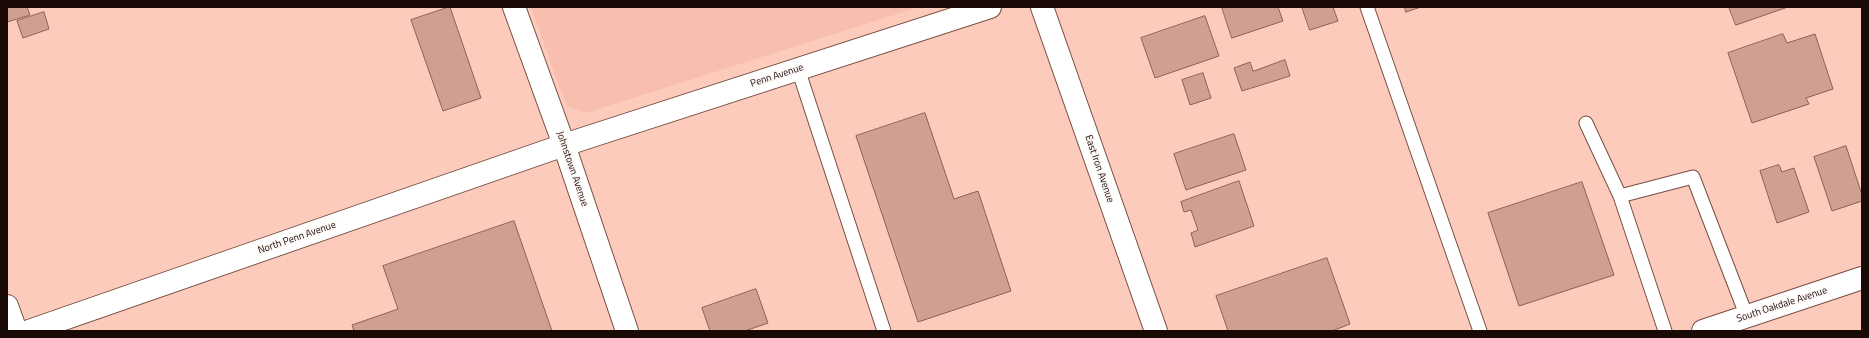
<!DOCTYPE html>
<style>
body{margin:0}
#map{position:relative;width:1869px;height:338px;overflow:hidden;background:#fccbbc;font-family:"Titillium Web",sans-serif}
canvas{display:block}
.frame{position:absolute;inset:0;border:8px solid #190a06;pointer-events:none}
</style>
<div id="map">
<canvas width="1869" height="338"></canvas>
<div class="frame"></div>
</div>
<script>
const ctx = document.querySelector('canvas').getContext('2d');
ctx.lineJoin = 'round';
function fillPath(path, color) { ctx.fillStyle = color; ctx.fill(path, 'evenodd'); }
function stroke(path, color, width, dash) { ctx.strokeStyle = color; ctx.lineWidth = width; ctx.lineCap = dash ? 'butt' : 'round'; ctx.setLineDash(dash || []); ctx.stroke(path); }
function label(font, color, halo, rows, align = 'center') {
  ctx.font = font + ' "Titillium Web",sans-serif'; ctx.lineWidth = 3; ctx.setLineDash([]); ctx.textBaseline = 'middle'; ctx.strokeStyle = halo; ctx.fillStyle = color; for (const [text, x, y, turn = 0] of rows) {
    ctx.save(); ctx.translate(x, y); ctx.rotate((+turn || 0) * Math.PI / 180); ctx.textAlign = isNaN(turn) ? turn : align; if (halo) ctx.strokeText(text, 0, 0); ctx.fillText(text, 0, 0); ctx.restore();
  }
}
fillPath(new Path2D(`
 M531,7H919L586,113L568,107L560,89Z`), '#f8bfae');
const building = new Path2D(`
 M7,7H27L30,15L7,22Z
 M450,7L481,98L443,111L411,20Z
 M1222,7H1278L1283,21L1232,38Z
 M1302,7H1333L1338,21L1310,30Z
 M1405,7H1421L1406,12Z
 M1729,7H1788L1736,25Z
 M44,12L49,29L23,38L17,21Z
 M1205,16L1219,56L1155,78L1141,38Z
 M1783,34L1787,43L1815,34L1833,89L1806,98L1809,104L1752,123L1728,53Z
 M1285,60L1290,76L1242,91L1234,68L1250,62L1253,71Z
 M1203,73L1211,98L1190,105L1182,80Z
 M925,113L954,199L978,191L1011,291L918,322L856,136Z
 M1234,134L1246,170L1186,190L1174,154Z
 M1846,146L1862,195V201L1832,211L1814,157Z
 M1779,165L1782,172L1794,168L1809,212L1777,223L1760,171Z
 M1239,181L1254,226L1195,247L1191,233L1198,230L1191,210L1184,212L1181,202Z
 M1582,182L1614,275L1519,306L1488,213Z
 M514,221L552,331H354L352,325L398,309L383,266Z
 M1327,258L1350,324L1332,331H1228L1216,296Z
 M756,289L768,323L745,331H710L702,308Z`);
fillPath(building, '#cfa092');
stroke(building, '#8b6154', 1);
const service = new Path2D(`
 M1367,7L1480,331
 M798,69L884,331
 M1586,123L1620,196L1665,331
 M1620,196L1693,177L1747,317`);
const minor = new Path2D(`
 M514,7L564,145L627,331
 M29,331L564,145L990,7`);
const tertiary = new Path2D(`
 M1042,7L1156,331
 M1703,331L1862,278`);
const secondary = new Path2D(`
 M7,306L16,331`);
stroke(service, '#774e41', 15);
stroke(minor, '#774e41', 24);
stroke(tertiary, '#774e41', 24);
stroke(secondary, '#774e41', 24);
stroke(service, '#fff', 13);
stroke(minor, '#fff', 22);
stroke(tertiary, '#fff', 22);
stroke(secondary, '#fff', 22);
label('10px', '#190a06', '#fdf8f6', [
 ["Penn Avenue",777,76,-18],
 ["Johnstown Avenue",572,169,71],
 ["East Iron Avenue",1099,169,71],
 ["North Penn Avenue",297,238,-19],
 ["South Oakdale Avenue",1782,305,-18]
]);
</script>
